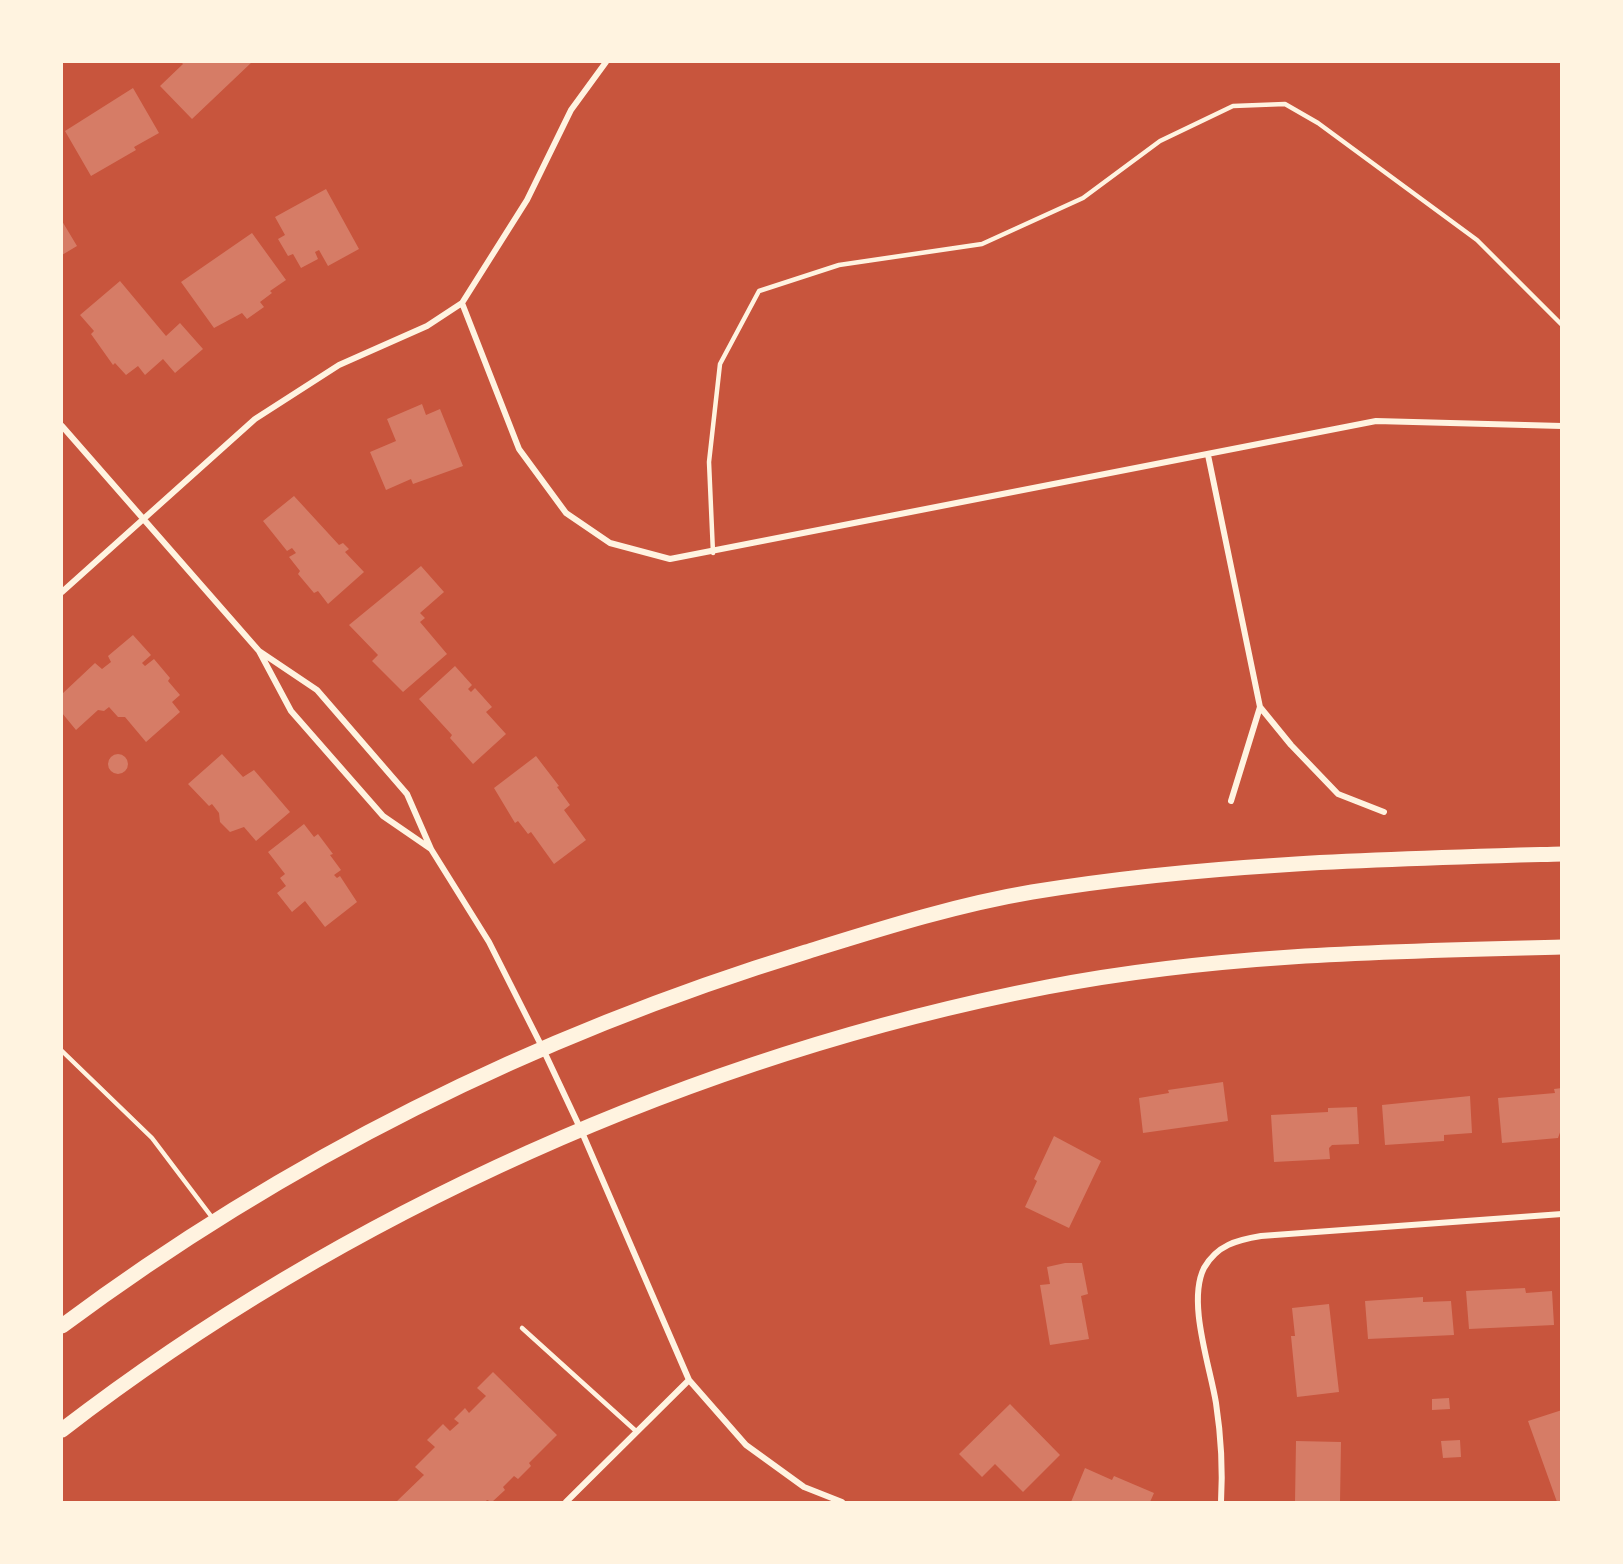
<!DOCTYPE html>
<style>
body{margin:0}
#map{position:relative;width:1623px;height:1564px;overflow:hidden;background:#c8553d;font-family:"Golos Text",sans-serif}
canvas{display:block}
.frame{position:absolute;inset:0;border:63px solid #fff3e0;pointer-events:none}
</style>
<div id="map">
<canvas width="1623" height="1564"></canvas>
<div class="frame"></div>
</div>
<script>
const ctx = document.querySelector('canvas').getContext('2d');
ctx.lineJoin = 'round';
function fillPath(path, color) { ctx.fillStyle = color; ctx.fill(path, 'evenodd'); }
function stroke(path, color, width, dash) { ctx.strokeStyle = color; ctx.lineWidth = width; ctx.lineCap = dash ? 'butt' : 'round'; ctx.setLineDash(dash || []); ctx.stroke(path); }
fillPath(new Path2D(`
 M181,62H252L192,119L160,86L183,64Z
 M133,88L159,133L134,147L136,150L91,176L65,131Z
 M326,189L359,249L328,266L319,250L315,252L318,259L301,268L293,254L288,256L278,239L285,235L275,217Z
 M62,221L77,246L62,255Z
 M252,233L286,280L270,291L272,293L260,302L264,307L247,319L242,313L214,328L181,282Z
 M120,281L166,336L180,323L203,349L175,373L163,359L145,375L138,366L126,375L115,363L113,365L91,334L94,331L80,315Z
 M422,404L426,415L440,409L463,466L413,484L411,479L386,490L370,452L396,441L387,419Z
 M294,496L339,545L343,543L349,549L345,552L364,572L328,604L318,591L314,593L298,574L300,571L289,557L296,553L292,548L287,551L263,521Z
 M421,566L444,592L420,613L425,618L420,622L447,654L403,692L372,661L378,655L349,625Z
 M133,635L151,655L142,663L145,666L154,659L170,678L168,681L180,695L172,702L180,712L146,742L125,717H118L109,707L104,711L98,710L76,730L62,713V694L95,663L102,669L111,662L108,656Z
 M455,666L472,685L468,689L471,692L475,688L492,707L486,712L506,734L473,764L450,738L452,735L419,699Z
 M108 764a10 10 0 1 1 20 0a10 10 0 1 1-20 0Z
 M222,754L243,777L254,770L290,812L256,841L244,827L230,832L220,822L219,813L212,804L209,806L188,784Z
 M536,756L559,786L557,787L570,805L564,810L586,840L554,864L531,832L528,834L518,821L515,823L494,788Z
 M304,824L314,837L318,834L333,854L330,855L341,870L334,875L337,878L340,876L357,902L325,927L305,901L292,912L277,893L286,886L280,878L285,874L268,852Z
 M1223,1082L1228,1121L1143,1133L1139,1098L1169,1093L1168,1090Z
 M1562,1088V1127L1558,1138L1502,1143L1498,1098L1555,1093L1554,1089Z
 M1470,1096L1472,1133L1444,1135V1141L1385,1145L1382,1105Z
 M1357,1107L1359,1144L1332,1145L1329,1148L1330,1159L1274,1162L1271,1115L1328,1112V1108Z
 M1054,1136L1101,1161L1069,1228L1025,1207L1037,1181L1034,1179Z
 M1065,1263H1082L1088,1294L1081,1296L1089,1339L1050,1345L1040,1285L1050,1284L1047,1267Z
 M1525,1288L1526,1293L1552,1291L1554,1325L1469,1329L1466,1291Z
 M1423,1297V1302L1451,1301L1454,1335L1368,1339L1365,1301Z
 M1329,1304L1339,1392L1297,1397L1291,1336H1295L1292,1308Z
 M493,1372L557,1435L529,1463L531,1466L518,1479L514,1476L503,1487L505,1490L492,1502L487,1500L485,1502H396L424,1475L415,1467L435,1447L427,1440L443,1424L450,1431L459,1423L454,1419L465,1408L469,1413L486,1396L477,1388Z
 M1449,1398L1450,1409L1432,1410V1399Z
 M1010,1404L1060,1455L1023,1492L995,1464L982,1477L959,1454Z
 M1562,1410V1502H1557L1528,1421Z
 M1460,1440L1461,1457L1443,1458L1441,1441Z
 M1296,1441L1341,1442L1340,1502H1295Z
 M1085,1468L1112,1480L1114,1476L1154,1493L1150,1502H1071Z`), '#d67c66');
stroke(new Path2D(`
 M713,553L709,462L720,364L759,291L839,265L982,244L1083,198L1160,141L1233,106L1285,104L1318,123L1477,240L1562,325
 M62,1051L152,1138L214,1220
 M522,1328L637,1432`), '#fff3e0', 4.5);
stroke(new Path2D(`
 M462,303L519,449L566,513L610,543L670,559L1376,421L1562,426
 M62,426L259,651L291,711L383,816L431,849
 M1208,455L1260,707L1291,745L1338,794L1384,812
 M62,592L255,419L339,365L427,326L462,303L527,200L571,110L606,62
 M259,651L317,690L407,794L431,849L489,942L542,1047L581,1130L689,1380L746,1445L804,1487L842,1502
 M1231,801L1260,707
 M566,1502L689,1380
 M1221,1502C1223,1468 1221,1436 1216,1403C1210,1366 1187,1302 1204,1268C1217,1245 1237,1240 1261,1236L1562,1214`), '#fff3e0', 6);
stroke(new Path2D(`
 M62,1326C289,1157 535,1035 806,952C880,929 955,905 1032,892C1206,863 1385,859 1562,854
 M62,1430C345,1212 696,1055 1047,987C1216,954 1390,951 1562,947`), '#fff3e0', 15);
</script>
